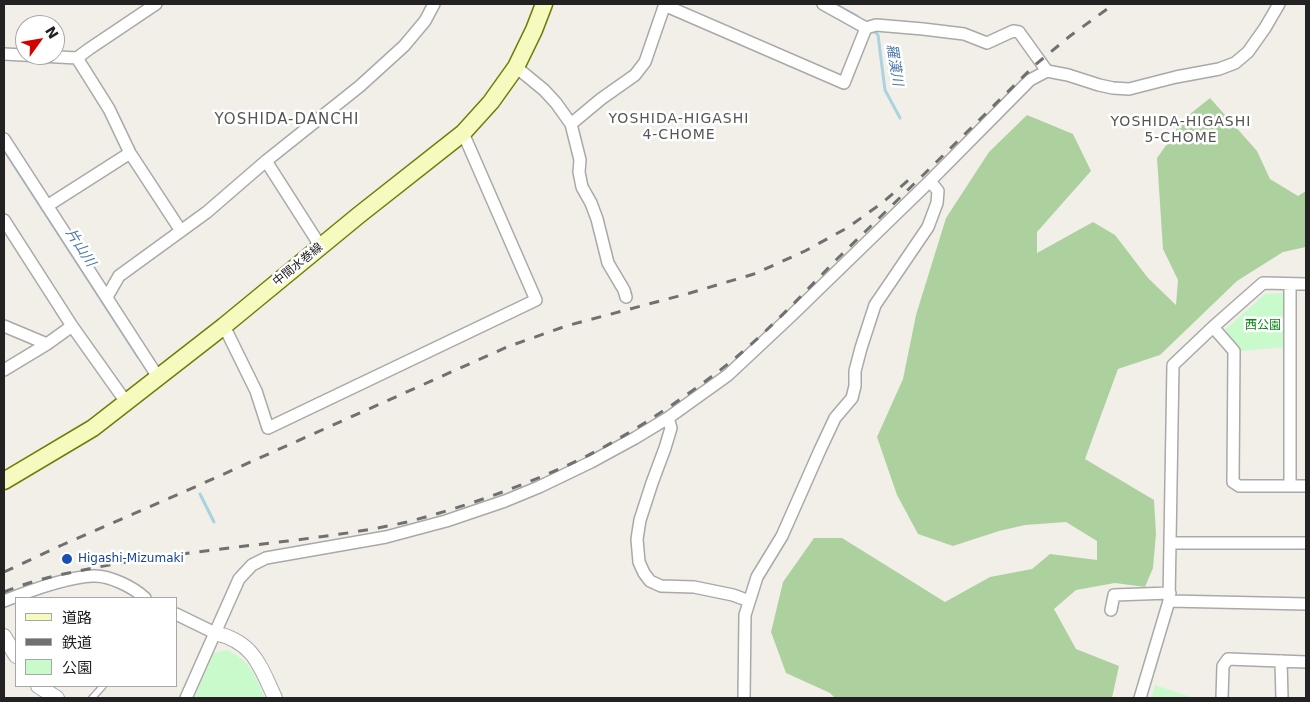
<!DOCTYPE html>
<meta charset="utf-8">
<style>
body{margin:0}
#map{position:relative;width:1310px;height:702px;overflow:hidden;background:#f2efe9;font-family:"DejaVu Sans","Noto Sans JP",sans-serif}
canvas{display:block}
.frame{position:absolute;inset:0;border:5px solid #222;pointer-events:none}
.legend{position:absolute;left:15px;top:597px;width:162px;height:90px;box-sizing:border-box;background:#fff;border:1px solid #a7a7a7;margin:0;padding:6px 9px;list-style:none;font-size:15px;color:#222}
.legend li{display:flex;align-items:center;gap:10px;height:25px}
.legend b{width:25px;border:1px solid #a7a7a7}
.north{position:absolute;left:15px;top:15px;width:50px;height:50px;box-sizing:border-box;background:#fff;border:1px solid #a7a7a7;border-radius:50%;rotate:58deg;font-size:14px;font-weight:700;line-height:20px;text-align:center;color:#222}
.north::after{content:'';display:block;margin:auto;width:18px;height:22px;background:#d40000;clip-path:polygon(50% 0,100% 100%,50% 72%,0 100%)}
</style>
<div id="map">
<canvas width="1310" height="702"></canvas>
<div class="frame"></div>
<ul class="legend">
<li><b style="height:6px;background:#f7fabf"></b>道路</li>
<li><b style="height:6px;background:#707070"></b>鉄道</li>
<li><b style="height:14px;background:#c8facc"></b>公園</li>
</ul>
<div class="north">N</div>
</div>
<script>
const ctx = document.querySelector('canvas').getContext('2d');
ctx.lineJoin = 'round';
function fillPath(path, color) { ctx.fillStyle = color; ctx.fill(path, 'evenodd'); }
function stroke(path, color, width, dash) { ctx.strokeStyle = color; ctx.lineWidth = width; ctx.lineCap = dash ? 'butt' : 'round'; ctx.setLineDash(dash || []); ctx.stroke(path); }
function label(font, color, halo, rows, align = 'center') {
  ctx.font = font + ' "DejaVu Sans","Noto Sans JP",sans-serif'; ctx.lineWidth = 5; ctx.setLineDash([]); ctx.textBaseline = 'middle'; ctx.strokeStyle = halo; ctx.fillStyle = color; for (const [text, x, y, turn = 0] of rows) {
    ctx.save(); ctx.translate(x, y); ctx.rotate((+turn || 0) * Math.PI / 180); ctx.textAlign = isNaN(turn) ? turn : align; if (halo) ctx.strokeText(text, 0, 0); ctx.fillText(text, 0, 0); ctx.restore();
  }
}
fillPath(new Path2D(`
 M1210,98L1257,151L1270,179L1298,196L1306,191V247L1283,252L1237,281L1160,355L1118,369L1085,459L1154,500L1156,534L1153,568L1145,587L1115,583L1076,590L1054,609L1076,649L1119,666L1112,698H835L830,693L786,673L771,632L783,582L814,538H842L945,602L990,577L1032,569L1050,554L1097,560V541L1066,522L1025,525L999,531L953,546L918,534L897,495L877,437L903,379L916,315L946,218L989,152L1027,115L1073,134L1091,171L1037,232V253L1093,222L1115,235L1148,278L1176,305L1178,280L1163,249L1157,158L1172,137L1180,122Z`), '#add19e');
fillPath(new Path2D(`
 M1282,293L1286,300L1285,347L1240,351L1227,335L1226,329L1265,294Z
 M228,650C252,663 254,674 265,698H194L214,653Z
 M1155,685L1191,697H1217V698H1151Z`), '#c8facc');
stroke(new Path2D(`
 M835,4L857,16
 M873,30L878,35L885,90L900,118
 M4,150L138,357
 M200,494L214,522`), '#aad3df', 3);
const service = new Path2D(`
 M92,698L103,686`);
const minor = new Path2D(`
 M823,4L866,28L876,25L923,29L964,34L987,43L1013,31L1019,32L1047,71
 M664,5L844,83L866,28
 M4,54L77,58L89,49L156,4
 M77,58L109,109L130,153L181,231
 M516,67L544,90L556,103L571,124L580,160L579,172L582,187L591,203L597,219L608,263L624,290L626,297
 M571,124L601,99L635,75L645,62L665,4
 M4,139L158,377
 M266,161L321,247
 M47,206L130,153
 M4,220L72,326L126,402
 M107,297L119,276L207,212L266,161L360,86L404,46L425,21L434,4
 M4,326L47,344
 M224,326L256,391L268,428L536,300L463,133
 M1213,327L1234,351L1233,482L1239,486H1306
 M4,370L47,344L72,326
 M668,418L671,428L665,448L652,483L640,520L637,539L639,562L644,573L650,581L661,586L694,587L733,595L749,601
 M1290,486V284
 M1171,543H1306
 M4,601C29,591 66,577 93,576C109,575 133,587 145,598
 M1169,601L1306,604
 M1111,610L1114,595L1170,593
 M176,614L215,633
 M1281,661L1282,698
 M186,698L239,579L252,565L266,558L386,537L446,521L505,501L539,487L591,462L635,438L668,418L728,375L791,316L930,181L1030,80L1047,71L1068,75L1099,85L1113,88L1129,89L1176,77L1219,69L1235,63L1248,52L1265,28L1279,4
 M744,698L745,615L757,577L782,536L820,450L835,418L852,398L855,386V371L861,348L875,305L928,227L937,203L938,191L930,181
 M1140,698L1169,601L1173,365L1213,327L1263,283L1306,284
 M1222,698L1223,666L1228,659L1306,662`);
const tertiary = new Path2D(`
 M215,633C254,642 260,666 275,698
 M4,636L16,656
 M38,686L57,698`);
const secondary = new Path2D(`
 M4,481L93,428L224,326L359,215L463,133L491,102L516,67L534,30L544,4`);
stroke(service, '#a9a9a9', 8);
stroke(minor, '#a9a9a9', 14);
stroke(tertiary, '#a9a9a9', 16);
stroke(secondary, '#707d05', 19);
stroke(service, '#fff', 5.5);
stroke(minor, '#fff', 11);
stroke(tertiary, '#fff', 14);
stroke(secondary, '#f7fabf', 16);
stroke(new Path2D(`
 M4,572L62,545L197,486L507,347L566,326L690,293L754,274L805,251L847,228L882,203L912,177
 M4,592C37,578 73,572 109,565C168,555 228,548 288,541C328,536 367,531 407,522C461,508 515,489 566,466C619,442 673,406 719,371C762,338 799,298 837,259C903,195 969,130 1035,65L1070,36L1114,4`), '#707070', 3, [10, 10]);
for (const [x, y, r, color] of [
 [67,559,6,"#1a4fb4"]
]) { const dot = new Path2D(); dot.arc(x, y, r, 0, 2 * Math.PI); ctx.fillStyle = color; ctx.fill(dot); stroke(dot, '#fff', 2); }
label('12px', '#222', '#fff', [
 ["中間水巻線",298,265,-39]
]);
label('12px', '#0c8416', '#fff', [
 ["西公園",1263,326]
]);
label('12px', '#164399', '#fff', [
 ["Higashi-Mizumaki",78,559]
], 'left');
label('italic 14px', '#4a7aab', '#fff', [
 ["羅漢川",894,65,81],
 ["片山川",80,248,57]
]);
ctx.letterSpacing = '1px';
label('14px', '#555', '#fff', [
 ["YOSHIDA-HIGASHI",679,119],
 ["4-CHOME",679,135],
 ["YOSHIDA-HIGASHI",1181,122],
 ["5-CHOME",1181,138]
]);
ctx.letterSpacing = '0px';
ctx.letterSpacing = '1px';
label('15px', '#555', '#fff', [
 ["YOSHIDA-DANCHI",287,120]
]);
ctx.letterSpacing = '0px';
</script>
